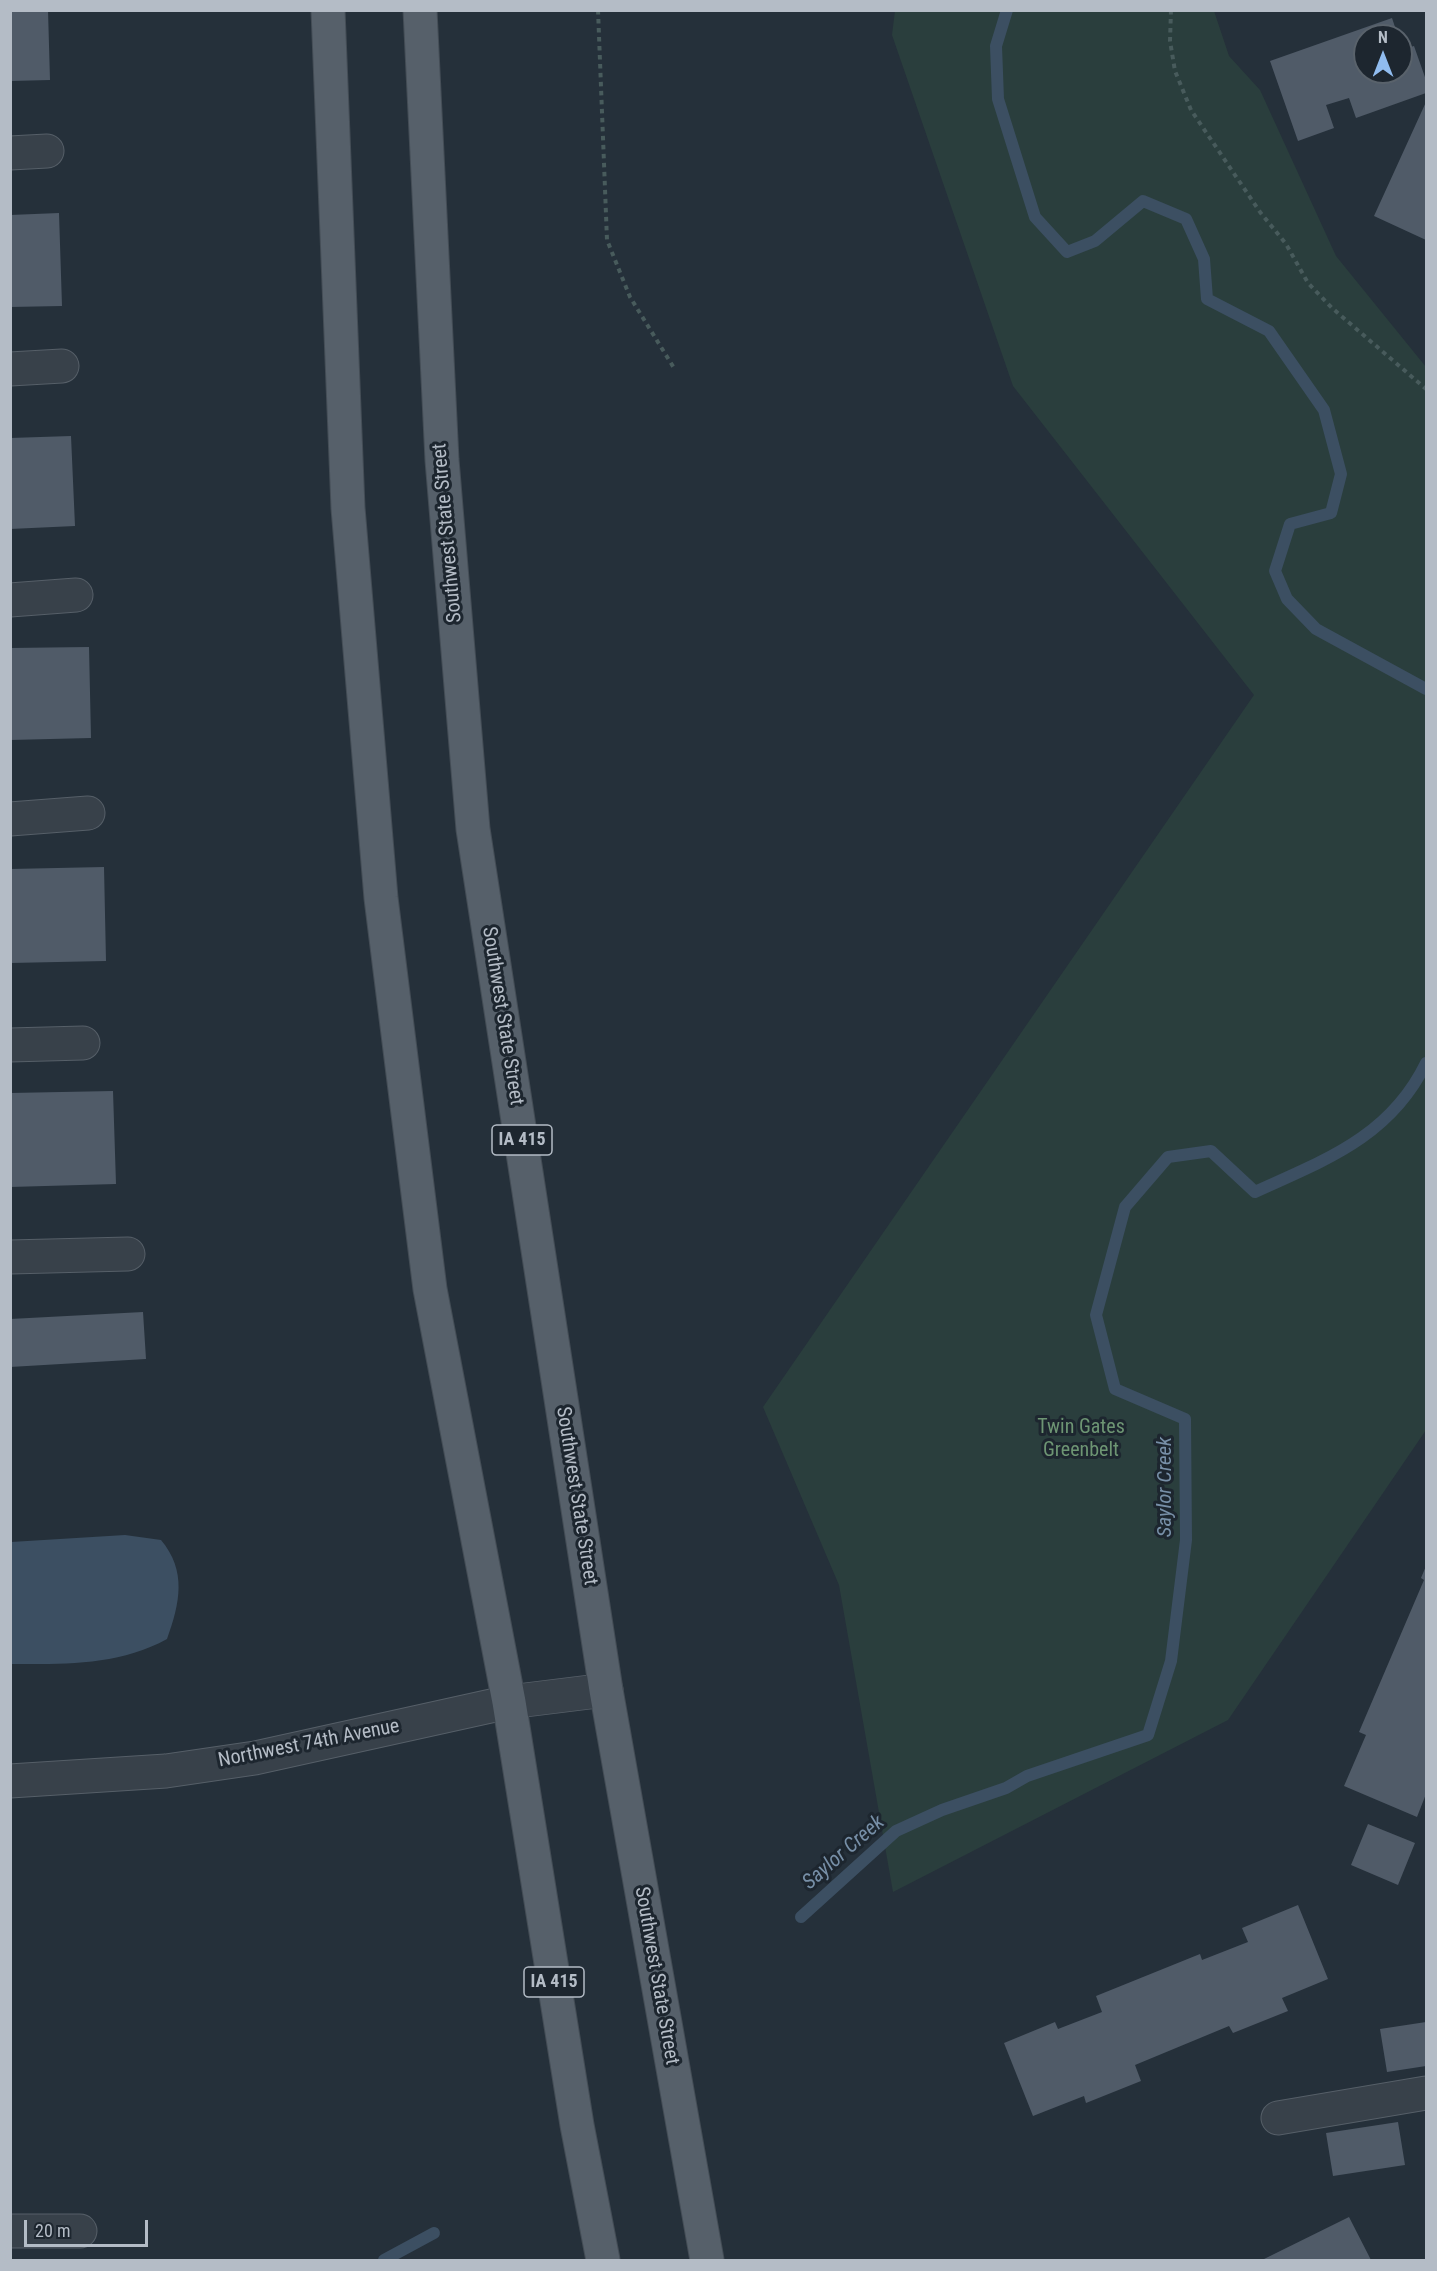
<!DOCTYPE html>
<style>
body{margin:0}
#map{position:relative;width:1437px;height:2271px;overflow:hidden;background:#25303a;font-family:"Roboto Condensed",sans-serif}
canvas{display:block}
.frame{position:absolute;inset:0;border:12px solid #b4bcc6;pointer-events:none}
.north{position:absolute;left:1353px;top:24px;width:60px;height:60px;box-sizing:border-box;background:#1d262f;border:2px solid #59626b;border-radius:50%;rotate:0deg;font-size:16px;font-weight:700;line-height:24px;text-align:center;color:#b4bcc6}
.north::after{content:'';display:block;margin:auto;width:21px;height:27px;background:#90bcef;clip-path:polygon(50% 0,100% 100%,50% 72%,0 100%)}
.scale{position:absolute;left:24px;top:2220px;width:124px;height:27px;box-sizing:border-box;border:3px solid #b4bcc6;border-top:0;padding-left:8px;font-size:18px;line-height:21px;white-space:nowrap;color:#b4bcc6;-webkit-text-stroke:4px #1d262f;paint-order:stroke}
</style>
<div id="map">
<canvas width="1437" height="2271"></canvas>
<div class="frame"></div>
<div class="north">N</div>
<div class="scale">20 m</div>
</div>
<script>
const ctx = document.querySelector('canvas').getContext('2d');
ctx.lineJoin = 'round';
function fillPath(path, color) { ctx.fillStyle = color; ctx.fill(path, 'evenodd'); }
function stroke(path, color, width, dash) { ctx.strokeStyle = color; ctx.lineWidth = width; ctx.lineCap = dash ? 'butt' : 'round'; ctx.setLineDash(dash || []); ctx.stroke(path); }
function label(font, color, halo, rows, align = 'center') {
  ctx.font = font + ' "Roboto Condensed",sans-serif'; ctx.lineWidth = 6; ctx.setLineDash([]); ctx.textBaseline = 'middle'; ctx.strokeStyle = halo; ctx.fillStyle = color; for (const [text, x, y, turn = 0] of rows) {
    ctx.save(); ctx.translate(x, y); ctx.rotate((+turn || 0) * Math.PI / 180); ctx.textAlign = isNaN(turn) ? turn : align; if (halo) ctx.strokeText(text, 0, 0); ctx.fillText(text, 0, 0); ctx.restore();
  }
}
fillPath(new Path2D(`
 M895,11H1214L1229,56L1260,90L1336,256L1426,367V1430L1228,1720L893,1892L839,1585L763,1407L1254,695L1013,386L892,35Z`), '#2a3e3d');
fillPath(new Path2D(`
 M125,1535L161,1540C187,1571 180,1603 167,1639C118,1666 64,1664 11,1664V1542Z`), '#3c4f62');
stroke(new Path2D(`
 M1007,10L996,46L998,99L1035,217L1067,252L1095,241L1143,201L1186,219L1204,259L1207,299L1269,331L1324,410L1341,474L1331,513L1290,524L1275,571L1287,599L1316,629L1426,689
 M801,1917L896,1831L942,1810L1006,1788L1027,1776L1148,1735L1171,1661L1186,1540L1185,1419L1115,1389L1096,1315L1125,1207L1168,1157L1211,1151L1255,1192C1325,1160 1390,1137 1426,1063
 M384,2260L434,2233`), '#3c4f62', 12);
fillPath(new Path2D(`
 M10,10H48L50,80L10,81Z
 M1392,18L1398,36H1365V72H1401V45L1403,49L1414,46L1426,80V93L1356,118L1349,98L1326,105L1334,128L1298,141L1270,61Z
 M1426,102V240L1374,216Z
 M59,213L62,306L10,307V215Z
 M71,436L75,526L10,529V438Z
 M89,647L91,738L10,740V648Z
 M104,867L106,961L10,963V869Z
 M113,1091L116,1184L10,1187V1093Z
 M143,1312L146,1359L10,1367V1319Z
 M1426,1566V1794L1417,1817L1344,1786L1366,1735L1359,1732L1424,1580L1421,1578Z
 M1368,1824L1415,1843L1398,1885L1351,1865Z
 M1298,1905L1328,1979L1282,1998L1288,2011L1233,2033L1229,2026L1135,2065L1141,2081L1086,2103L1084,2096L1033,2116L1004,2043L1055,2022L1058,2029L1102,2012L1096,1996L1200,1954L1202,1960L1248,1942L1242,1928Z
 M1426,2022V2066L1387,2072L1380,2029Z
 M1398,2122L1405,2165L1333,2176L1326,2133Z
 M1349,2217L1371,2260H1262Z`), '#505b68');
const minor = new Path2D(`
 M10,153L47,151
 M10,369L62,366
 M10,600L76,595
 M10,819L88,813
 M10,1045L83,1043
 M10,1257L128,1254
 M10,1781L166,1771L255,1758L509,1702L606,1690
 M1278,2118L1426,2093
 M10,2231H80`);
const major = new Path2D(`
 M328,10L348,508L381,898L430,1289L509,1702L577,2125L603,2260
 M420,10L442,460L473,829L606,1690L707,2260`);
stroke(minor, '#565f68', 35);
stroke(major, '#444d56', 35);
stroke(new Path2D(`
 M598,10L607,240L630,297L674,368
 M1171,10L1170,41L1175,71L1191,110L1260,212L1286,244L1308,283L1332,308L1426,389`), '#485b5c', 4, [4.5, 4.5]);
stroke(minor, '#38414a', 33);
stroke(major, '#56606a', 33);
for (const [x, y, w] of [
 [522,1140,60],
 [554,1982,60]
]) { const box = new Path2D(); box.roundRect(x - w / 2, y - 15, w, 30, 4.5); ctx.fillStyle = '#1d262f'; ctx.fill(box); stroke(box, '#b4bcc6', 1.5); }
label('bold 18px', '#b4bcc6', null, [
 ["IA 415",522,1140],
 ["IA 415",554,1982]
]);
label('20px', '#b4bcc6', '#1d262f', [
 ["Southwest State Street",448,533,-95],
 ["Southwest State Street",502,1016,81],
 ["Southwest State Street",576,1496,81],
 ["Northwest 74th Avenue",309,1744,-11],
 ["Southwest State Street",656,1976,80]
]);
label('20px', '#6d9573', '#1d262f', [
 ["Twin Gates",1081,1428],
 ["Greenbelt",1081,1451]
]);
label('italic 21px', '#778fa7', '#1d262f', [
 ["Saylor Creek",1166,1487,-90],
 ["Saylor Creek",844,1853,-41]
]);
</script>
